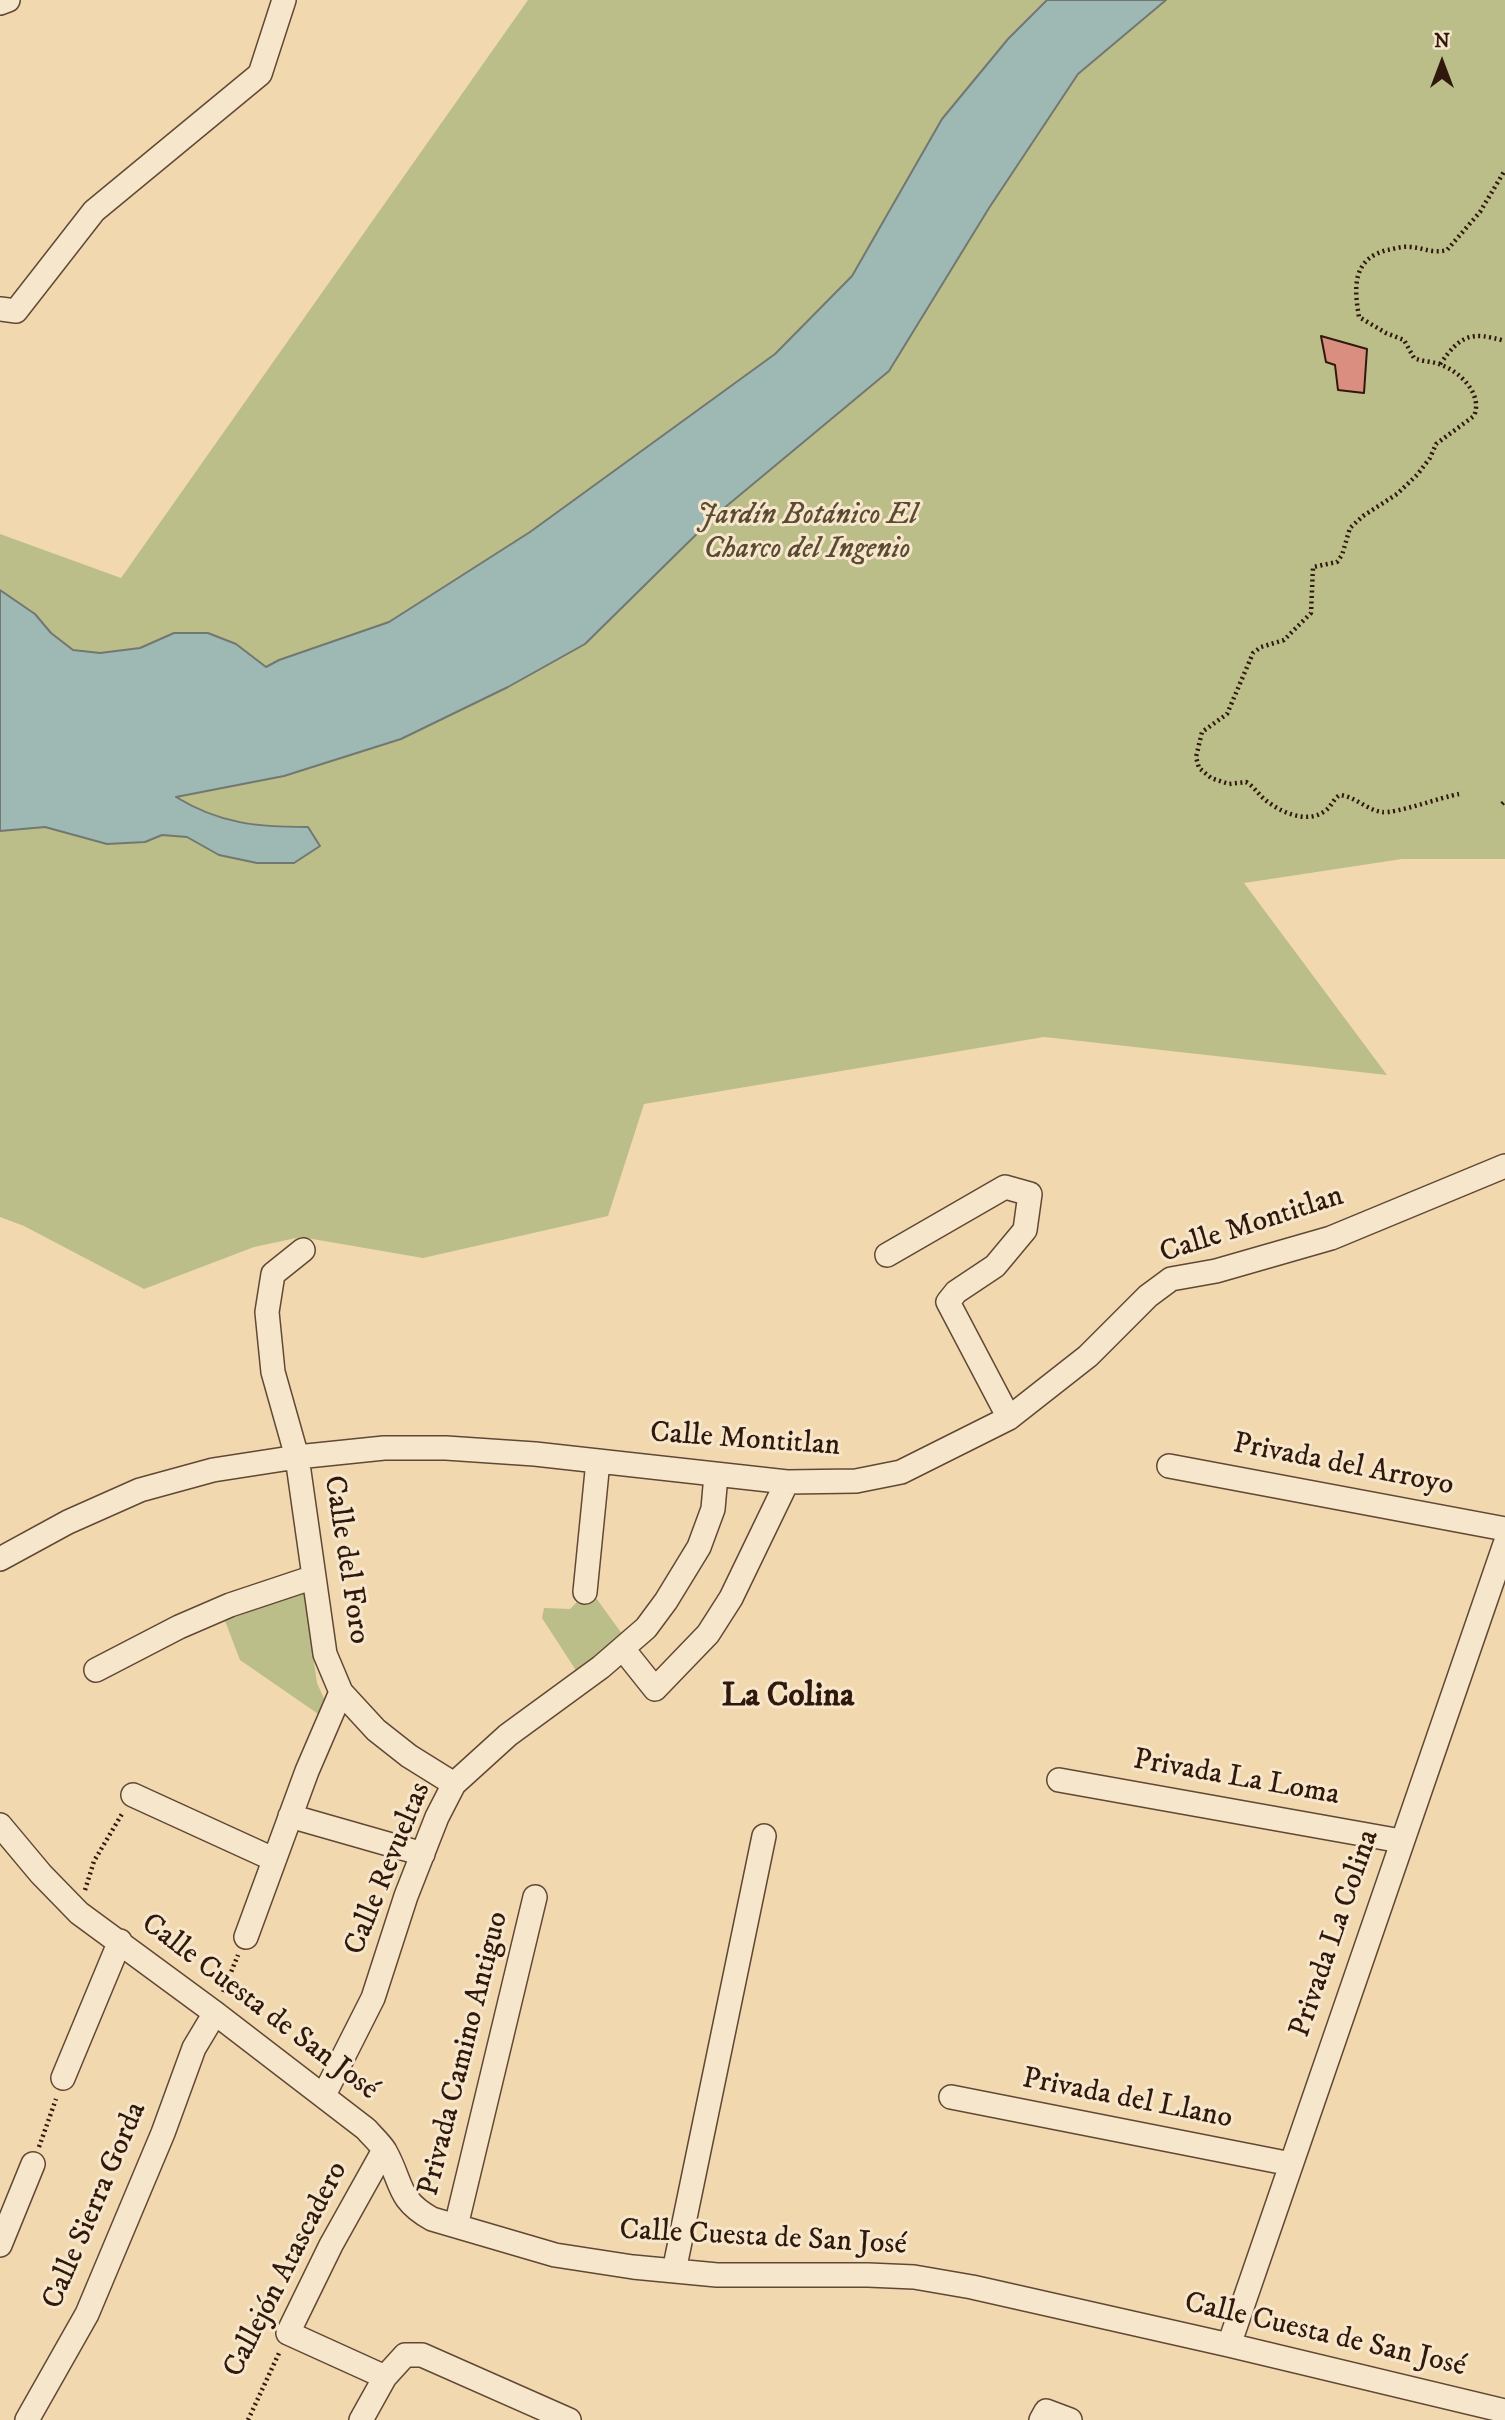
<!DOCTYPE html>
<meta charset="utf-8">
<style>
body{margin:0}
#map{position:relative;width:1505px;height:2420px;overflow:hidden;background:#f1d8af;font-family:"IM FELL DW Pica",serif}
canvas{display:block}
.north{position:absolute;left:1407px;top:28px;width:70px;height:70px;-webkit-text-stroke:5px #f6e6cb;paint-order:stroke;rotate:0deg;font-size:19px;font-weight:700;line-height:28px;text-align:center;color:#31180c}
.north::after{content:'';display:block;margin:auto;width:24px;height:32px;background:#31180c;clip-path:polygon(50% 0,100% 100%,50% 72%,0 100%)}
</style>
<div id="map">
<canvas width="1505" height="2420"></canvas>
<div class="north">N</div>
</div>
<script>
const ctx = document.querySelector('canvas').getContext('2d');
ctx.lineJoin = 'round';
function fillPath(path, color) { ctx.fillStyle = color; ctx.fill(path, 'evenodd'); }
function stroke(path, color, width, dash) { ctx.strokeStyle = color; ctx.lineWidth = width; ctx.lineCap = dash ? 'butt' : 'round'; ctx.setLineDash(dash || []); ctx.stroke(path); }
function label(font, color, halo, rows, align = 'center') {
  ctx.font = font + ' "IM FELL DW Pica",serif'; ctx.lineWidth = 6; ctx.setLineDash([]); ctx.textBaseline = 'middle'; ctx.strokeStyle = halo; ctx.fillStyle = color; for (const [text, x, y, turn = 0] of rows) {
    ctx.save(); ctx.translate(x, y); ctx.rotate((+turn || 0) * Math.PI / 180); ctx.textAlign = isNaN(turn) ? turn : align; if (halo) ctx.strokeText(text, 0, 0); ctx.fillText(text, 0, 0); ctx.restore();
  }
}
fillPath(new Path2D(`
 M528,0H1505V859H1402L1244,883L1387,1075L1044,1037L644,1104L608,1216L423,1258L301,1237L254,1247L144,1289L24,1226L0,1217V534L121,578Z
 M577,1583L591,1591L625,1638L577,1672L542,1618L544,1608L570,1609L578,1601Z
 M304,1591L317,1683L328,1707L324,1718L240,1660L225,1621Z`), '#bcbe89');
const water = new Path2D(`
 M1047,0H1166L1078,74L989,208L889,371L717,514L585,644L508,687L401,739L284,776L176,797C220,824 258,827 308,827L320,846L294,863H257L219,855L187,837L162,835L145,842L107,844L45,827L0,831V590L35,614L51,633L73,650L100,653L140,648L174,633H208L236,644L266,667L279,660L389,622L530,532L775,354L852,276L942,119L1008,39Z`);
fillPath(water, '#9eb8b4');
stroke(water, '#727871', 2);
const building = new Path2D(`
 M1321,336L1367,349L1364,393L1338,390L1335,365L1326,362Z`);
fillPath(building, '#da8e80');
stroke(building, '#31180c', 2);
const minor = new Path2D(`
 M0,3L8,0
 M0,309L16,311L94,211L260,74L284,0
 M303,1250L273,1274L267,1312L273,1372L297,1457L325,1654L341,1692L376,1730L409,1756L454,1784
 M887,1255L1005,1187L1030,1194L1025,1230L995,1266L956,1292L948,1302L1009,1418
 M1169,1466L1505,1529
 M0,1559L68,1522L140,1490L213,1470L297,1457L384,1448H446L535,1454L787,1482L856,1481L901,1472L1009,1418L1088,1356L1148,1296L1171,1279L1216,1271L1331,1238L1505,1166
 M585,1592L598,1461
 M623,1649L655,1689L708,1634L731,1598L787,1482
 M96,1670L179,1627L230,1605L314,1577
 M1059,1780L1401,1841
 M133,1795L273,1859
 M290,1816L423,1854
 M0,1825L41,1874L79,1913L215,2013L366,2129C372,2136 380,2143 385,2151C403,2183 396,2199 432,2219L555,2255L633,2267L717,2275H868L914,2277L972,2287L1229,2345L1505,2411
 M246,1937L307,1771L341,1692
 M63,2078L120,1941
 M324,2095L373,1998L406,1896L437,1817L454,1784L508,1735L601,1667L646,1628L666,1601L699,1547L713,1509L716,1475
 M951,2097L1291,2164
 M384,2150L331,2245L288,2333L385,2377
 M456,2226L535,1897
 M0,2245L33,2164
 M674,2271L764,1836
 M1229,2345L1505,1544
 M27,2420L87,2314L163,2133L194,2048L215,2013
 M361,2420L385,2377L405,2355H422L569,2420
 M1041,2420L1046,2411L1070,2420`);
stroke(minor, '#614835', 26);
stroke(new Path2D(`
 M1440,364C1461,335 1470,331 1505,341
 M1459,794C1442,797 1395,814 1382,812C1367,810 1356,797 1340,795C1333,799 1332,806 1325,811C1306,825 1278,811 1263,798C1257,792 1253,786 1246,782L1229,784L1211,778L1199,768L1196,757L1202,732L1227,714L1253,653L1261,647L1284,640L1311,613L1313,567L1337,562L1342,555L1350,528L1363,516L1397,494L1417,475L1430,458L1436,444L1474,416C1483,395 1461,372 1441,365C1433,361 1423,362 1414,358L1404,340L1386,333L1359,317C1354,288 1352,259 1387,250C1394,249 1402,246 1409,247C1422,247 1432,254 1447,250L1480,212L1505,170
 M1502,804L1505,801
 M85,1890L94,1861L122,1814
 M223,1992L238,1955
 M39,2147L56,2099
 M248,2420L280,2351`), '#31180c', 4.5, [2, 3.5]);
stroke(minor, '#f6e6cb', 23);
label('italic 30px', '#5b4a32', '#f6e6cb', [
 ["Jardín Botánico El",807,517],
 ["Charco del Ingenio",807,551]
]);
label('30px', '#31180c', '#f6e6cb', [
 ["Calle Montitlan",1252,1226,-18],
 ["Calle Montitlan",745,1441,4],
 ["Privada del Arroyo",1343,1466,11],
 ["Calle del Foro",345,1560,81],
 ["Privada La Loma",1236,1779,10],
 ["Calle Revueltas",389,1869,-68],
 ["Privada La Colina",1336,1934,-71],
 ["Calle Cuesta de San José",259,2008,37],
 ["Privada Camino Antiguo",465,2054,-76],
 ["Privada del Llano",1127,2100,11],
 ["Calle Sierra Gorda",96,2206,-67],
 ["Calle Cuesta de San José",763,2239,3],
 ["Callejón Atascadero",287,2270,-63],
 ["Calle Cuesta de San José",1325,2336,13]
]);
label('bold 33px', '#31180c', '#f6e6cb', [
 ["La Colina",788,1698]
]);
</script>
